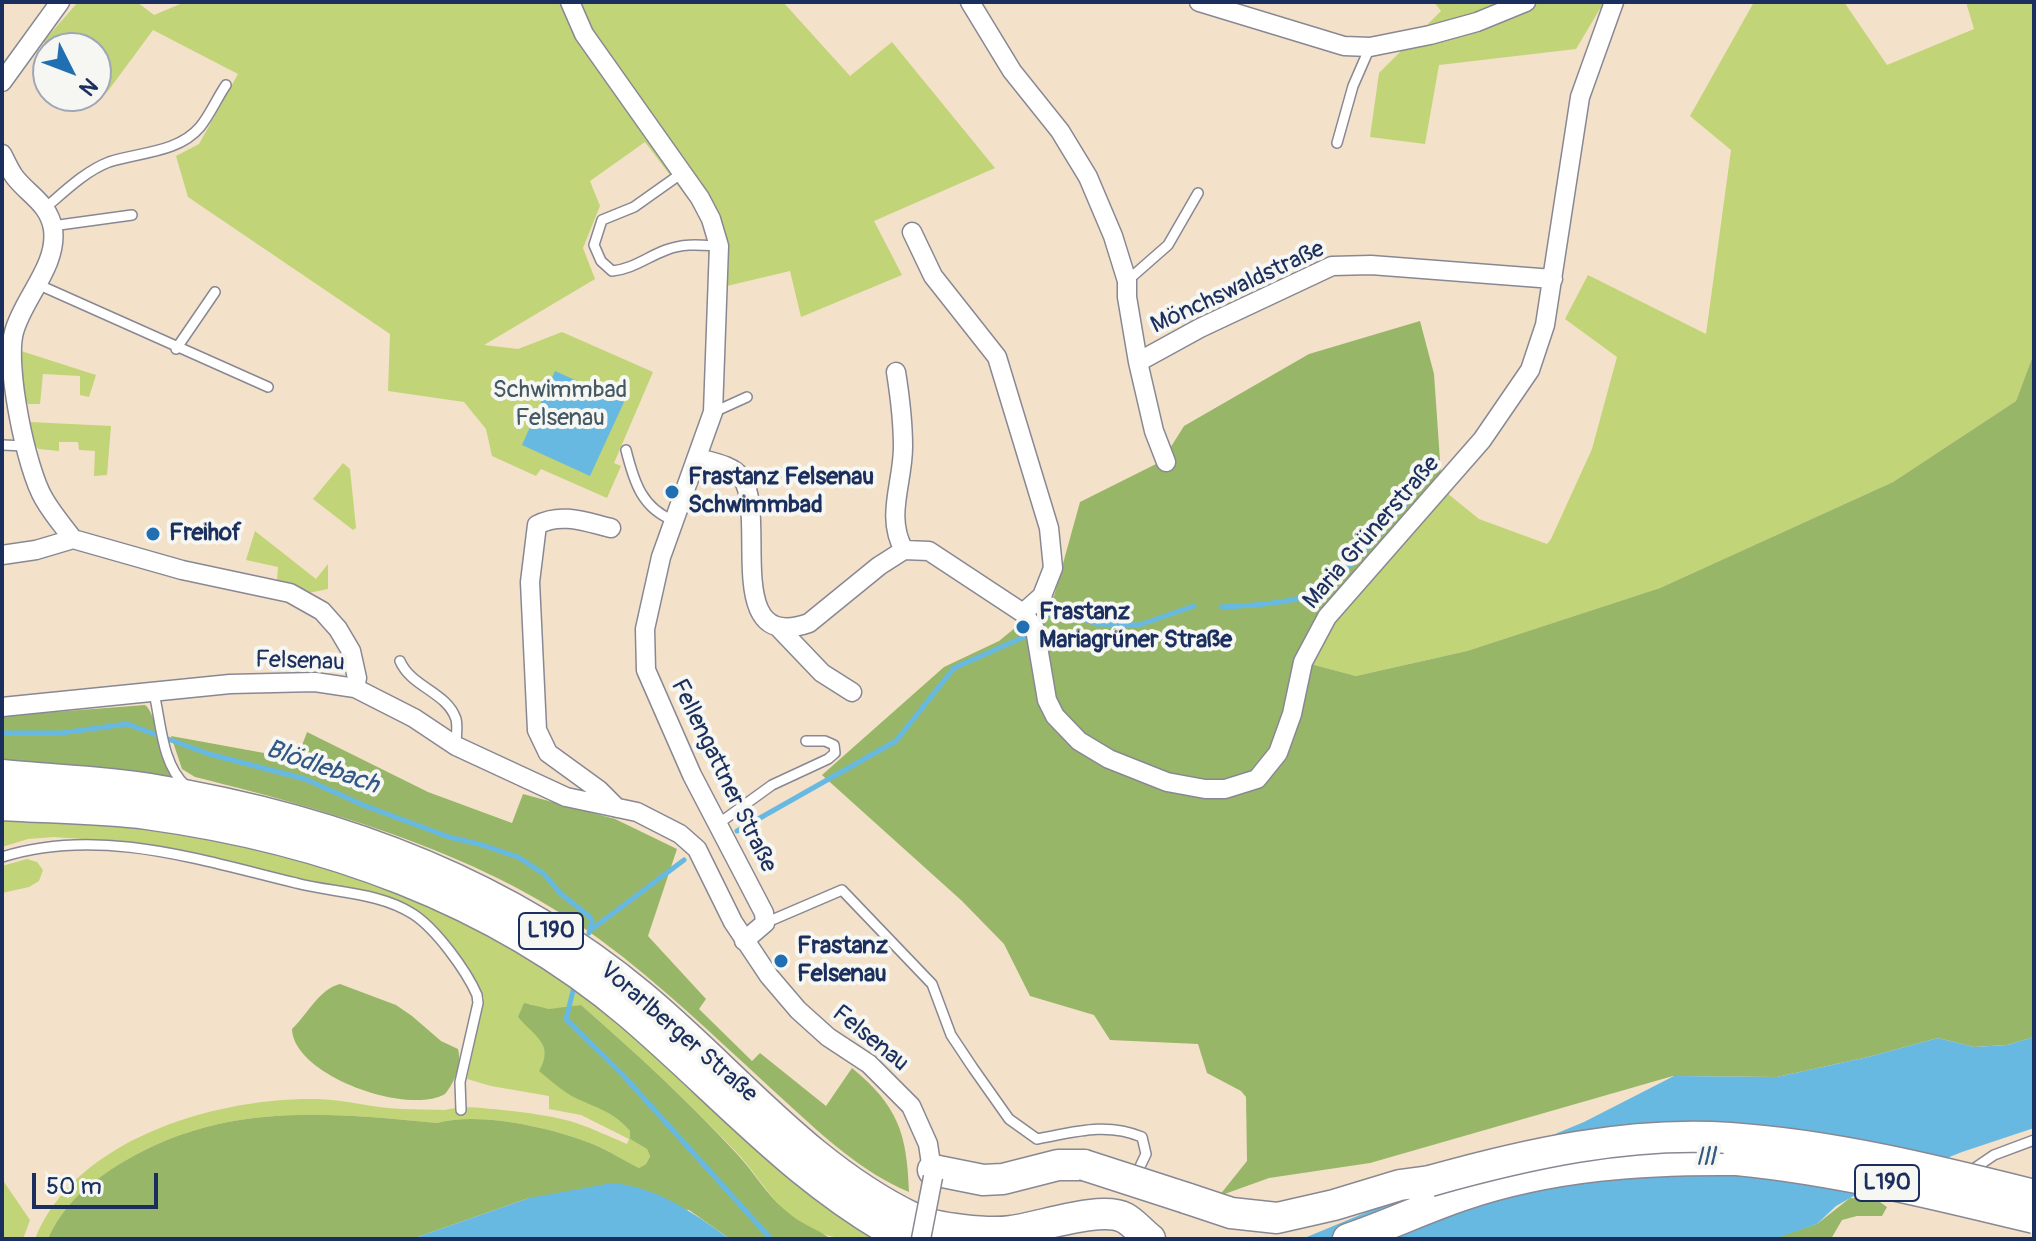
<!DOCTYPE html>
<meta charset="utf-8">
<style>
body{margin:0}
#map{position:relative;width:2036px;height:1241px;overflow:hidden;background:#f4e1c9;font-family:Pangolin,sans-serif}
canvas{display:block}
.frame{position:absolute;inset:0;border:4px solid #1b2f5e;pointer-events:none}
.north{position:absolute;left:32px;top:32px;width:80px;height:80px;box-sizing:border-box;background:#f6f6f2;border:2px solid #9ea6b7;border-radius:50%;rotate:132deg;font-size:22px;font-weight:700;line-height:32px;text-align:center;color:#1b2f5e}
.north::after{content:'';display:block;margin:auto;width:28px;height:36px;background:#1f6fb2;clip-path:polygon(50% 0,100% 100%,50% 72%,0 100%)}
.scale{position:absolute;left:32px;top:1173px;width:126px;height:36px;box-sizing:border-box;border:4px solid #1b2f5e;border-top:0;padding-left:10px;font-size:24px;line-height:28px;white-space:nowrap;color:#1b2f5e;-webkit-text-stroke:6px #f6f6f2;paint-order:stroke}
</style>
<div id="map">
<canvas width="2036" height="1241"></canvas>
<div class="frame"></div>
<div class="north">N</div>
<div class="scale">50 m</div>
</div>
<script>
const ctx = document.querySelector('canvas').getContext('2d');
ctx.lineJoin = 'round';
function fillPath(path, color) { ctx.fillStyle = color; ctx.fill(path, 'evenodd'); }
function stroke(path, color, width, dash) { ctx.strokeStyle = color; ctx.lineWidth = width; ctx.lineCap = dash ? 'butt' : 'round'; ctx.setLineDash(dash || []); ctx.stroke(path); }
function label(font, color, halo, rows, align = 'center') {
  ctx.font = font + ' Pangolin,sans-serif'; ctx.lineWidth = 8; ctx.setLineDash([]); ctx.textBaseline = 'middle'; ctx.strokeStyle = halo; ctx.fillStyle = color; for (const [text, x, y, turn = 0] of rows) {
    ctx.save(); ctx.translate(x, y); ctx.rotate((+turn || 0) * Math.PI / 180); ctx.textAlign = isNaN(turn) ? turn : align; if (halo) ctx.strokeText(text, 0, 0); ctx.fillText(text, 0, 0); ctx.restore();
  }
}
fillPath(new Path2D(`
 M78,2H137L154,15L185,2H783L850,76L892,42L995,168L874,221L902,275L801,317L790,271L710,290L707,235L700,215L645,142L590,181L600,206L583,248L595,279L484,345L518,349L562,332L653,372L614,463L621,466L607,498L541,469L536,476L492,456L486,429L464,402L388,391L390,334L188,197L176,156L199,144L238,74L153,30L108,91L96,82V48H51L43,42Z
 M1434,2H1604L1576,49L1439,65L1425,144L1370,137L1379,73L1441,11Z
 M1754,2H1844L1887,65L1974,29L1966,2H2034V353L2016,401L1893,482L1660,588L1467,651L1356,676L1303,662L1327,617L1442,489L1479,519L1547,544L1551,539L1592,449L1617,357L1565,319L1588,275L1706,334L1731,150L1690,116Z
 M18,350L96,375L89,397L80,395V376L43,374L40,404H28L25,399Z
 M30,422L111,426L107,475L94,476L95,451L79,450L78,442H59V451L39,449L34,445Z
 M343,463L350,469L356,528L353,530L313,499Z
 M255,531L316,579L328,564V589L308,593L277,580L278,567L246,560Z
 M2,819L121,825L234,843L343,870L445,909L565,978L882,1239C853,1239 830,1241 805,1226C776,1209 760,1178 738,1154C689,1102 635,1052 581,1005C564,1008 546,1013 530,1004L518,1017L541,1039L545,1051V1061L569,1094L607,1110L622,1121L630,1131V1139L647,1149L650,1155L646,1164L639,1168C624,1162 611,1151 595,1145C554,1128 480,1111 437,1123C326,1112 223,1102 123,1162C91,1181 63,1204 48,1239H35C75,1138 218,1097 318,1099C346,1100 374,1108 402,1109C416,1109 431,1110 445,1110C451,1109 457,1107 463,1107C492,1108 549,1114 576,1123C594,1129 610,1137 627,1144L629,1139L581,1115L549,1109V1096L491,1086L467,1079L484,998L477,983L440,933L413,908L342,887L124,842L54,837L28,839L2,847Z
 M27,859L37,862L43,870L39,881L29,887L2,893V866Z
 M2,1179L30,1220L23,1239H2Z`), '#c1d477');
fillPath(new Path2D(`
 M1420,321L1434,374L1442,489L1352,586L1303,662L1356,676L1467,651L1660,588L1893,482L2016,401L2034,353V1037L2007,1045L1974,1047L1938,1038L1868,1057L1777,1077L1673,1076L1370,1163L1269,1178L1219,1196L1247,1161L1246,1097L1241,1091L1207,1073L1198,1044L1110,1040L1094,1015L1030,996L1004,944L962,901L822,775L944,667L999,641L1054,596L1080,502L1162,461L1184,426L1309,354Z
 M145,705C156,712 166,767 176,785L131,774L2,759V716Z
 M307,732L428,792L512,823L523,794L615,819L677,849L648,936L706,999L699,1009L752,1061L760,1053L826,1106L852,1068C898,1106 907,1133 909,1192C863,1173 823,1136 787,1103C733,1054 680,1002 623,957C499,858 347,815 195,777L182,769L171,736L297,759Z
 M340,984L396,1005L412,1016L441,1041L458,1049C462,1064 455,1082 445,1094C407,1116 293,1075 292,1029C308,1014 319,989 340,984Z
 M524,1003L549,1009L581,1005C635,1052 688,1101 737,1154C754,1172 766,1194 785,1210C800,1224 816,1228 831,1239H730L689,1210L529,1198L412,1239H48C63,1204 91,1181 123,1162C223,1102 326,1112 437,1123C480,1111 554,1128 595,1145C610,1151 624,1161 639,1168L646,1164L650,1156L647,1149L630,1139V1131C613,1110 592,1107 570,1095C559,1088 549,1079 539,1071C555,1044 534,1036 518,1017Z
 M1850,1198L1877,1200L1887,1207L1882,1216H1857L1842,1220L1831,1239H1771L1817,1224Z`), '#98b668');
fillPath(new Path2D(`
 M555,371L624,402L590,476L522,445Z
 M2034,1037V1128L1962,1152L1859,1193L1836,1206L1817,1224L1777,1238L1302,1239L1584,1122L1674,1076L1777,1077L1868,1057L1938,1038L1974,1047L2007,1045Z
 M612,1183C658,1187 693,1213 730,1239H412L529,1198Z`), '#67b9e2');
stroke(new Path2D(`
 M1221,607C1244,606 1268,605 1291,600C1339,590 1382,531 1413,495
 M1046,616L1059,611L1097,624L1139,625L1194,606
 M2,733H61L127,724L209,754L305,779L363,805L449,837L479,844L518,857L544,874L560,893L590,917L592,921L589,933
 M737,831L896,741L954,668L1024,637
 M592,929L684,860
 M575,983L566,1019L623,1075L771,1239`), '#67b9e2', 5);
const lane = new Path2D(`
 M1337,143L1353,86L1370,47
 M682,173L634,207L602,220L594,245L601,261L612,271C633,269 647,257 666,250C684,243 700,245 719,246
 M44,209C63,193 85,171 109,162C139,152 178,153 200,127C210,115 217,98 226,85
 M52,226L132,215
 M1127,281L1168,245L1198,193
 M37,284L268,387
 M176,349L215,292
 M714,412L747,397
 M2,445L26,446
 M626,450C634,482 642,509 675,521
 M400,661C411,687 447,692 456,719C458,726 456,737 456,745
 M154,693C161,723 162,765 186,786
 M718,824L772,785L828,759L835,753L834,745L825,741H806
 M2,857C99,826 200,860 296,883C334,893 379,892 413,914C436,929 466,970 477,995L478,1003L460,1082L461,1110
 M765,923L842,890L932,984L951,1035L973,1068L1009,1119L1037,1139C1075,1132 1106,1122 1142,1137L1146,1154L1136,1175
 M1969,1172L1994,1155L2034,1140`);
const street = new Path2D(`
 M570,2L584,34L700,198L711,219L719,246L713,412L661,557L645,629L646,670L692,775L764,913L765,923L744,941
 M970,2L1012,71L1060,131L1088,177L1113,236L1127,281V297L1138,362L1154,431L1166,462
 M1199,2L1344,46L1370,47L1430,35L1477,22L1526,2
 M2,82L60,2
 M2,154C6,161 9,169 14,176C27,194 49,203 53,229C58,266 23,298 14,332C5,365 26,469 44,499C52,513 63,526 73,539
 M912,232L933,276L997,357L1049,528L1053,568L1042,596L1023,613
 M1138,362L1200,328L1332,266L1371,265L1553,279
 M896,372C900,397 903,421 903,447C903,483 885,517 904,550
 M698,458C712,462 733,465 742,478C768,516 721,654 809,623L879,566L904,550L929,551L1023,613L1035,629L1047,700L1055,716L1079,741L1109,759L1167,782L1205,789H1225L1257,779L1278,753L1292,714L1303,662L1327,617L1482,440L1530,370L1545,325L1580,97L1614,2
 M611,528C586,522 561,512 537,525L530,582L537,730L548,753L599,790L617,808
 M2,555L36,550L73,539L182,570L290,593L322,611L338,629L351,651L357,678L355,688
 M778,627L822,673L852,692
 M2,707L230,684L315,682L355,688L414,718L456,746L566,797L637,812L680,834L697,849L733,922L769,976L798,1010L828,1037L869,1064L911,1106L928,1144L933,1177`);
const primary = new Path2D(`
 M2,775C51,780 102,781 150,789C328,818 501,879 640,995C731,1070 807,1168 915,1219C935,1229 989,1234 1011,1231C1039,1228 1101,1205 1125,1218C1134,1223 1142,1233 1150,1239
 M2,805C50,808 100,808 147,814C322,838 493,898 629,1013C722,1092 795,1180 905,1239
 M933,1170L983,1180L1003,1179L1058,1165H1084
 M1186,1198L1231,1213L1277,1218L1334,1205L1400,1185L1430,1181
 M1348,1239C1387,1226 1424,1208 1463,1195C1552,1165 1644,1159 1737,1160`);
stroke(lane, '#888894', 12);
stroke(street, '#888894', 21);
stroke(primary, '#888894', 33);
stroke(lane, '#fff', 9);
stroke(street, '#fff', 18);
stroke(primary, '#fff', 30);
const streetBridge = new Path2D(`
 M921,1239L933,1177`);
const primaryBridge = new Path2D(`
 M1737,1160C1838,1170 1935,1194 2034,1218
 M1084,1165L1186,1198
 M1430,1181C1526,1154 1629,1131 1730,1138C1833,1145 1934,1170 2034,1195`);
stroke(streetBridge, '#888894', 21, []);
stroke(primaryBridge, '#888894', 33, []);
stroke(streetBridge, '#fff', 18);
stroke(primaryBridge, '#fff', 30);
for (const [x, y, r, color] of [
 [672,492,8,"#1f6fb2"],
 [153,534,8,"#1f6fb2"],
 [1023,627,8,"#1f6fb2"],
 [781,961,8,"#1f6fb2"]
]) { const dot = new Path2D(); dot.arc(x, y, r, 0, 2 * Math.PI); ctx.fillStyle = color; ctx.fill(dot); stroke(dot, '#f6f6f2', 3); }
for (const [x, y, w] of [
 [551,931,64],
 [1887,1183,64]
]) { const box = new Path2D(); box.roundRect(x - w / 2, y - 18, w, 36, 6); ctx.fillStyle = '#f6f6f2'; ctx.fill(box); stroke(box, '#1b2f5e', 2); }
label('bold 22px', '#1b2f5e', null, [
 ["L190",551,931],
 ["L190",1887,1183]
]);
label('24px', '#1b2f5e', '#f6f6f2', [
 ["Mönchswaldstraße",1238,288,-25],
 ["Maria Grünerstraße",1372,533,-49],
 ["Felsenau",300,662,2],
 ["Fellengattner Straße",723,776,64],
 ["Vorarlberger Straße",678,1033,41],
 ["Felsenau",870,1039,39]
]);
label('24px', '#445864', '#f6f6f2', [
 ["Schwimmbad",560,391],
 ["Felsenau",560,419]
]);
label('bold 24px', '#1b2f5e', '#f6f6f2', [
 ["Frastanz Felsenau",688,478],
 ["Schwimmbad",688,506],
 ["Freihof",169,534],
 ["Frastanz",1039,613],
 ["Mariagrüner Straße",1039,641],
 ["Frastanz",797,947],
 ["Felsenau",797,975]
], 'left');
label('italic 26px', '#325886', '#f6f6f2', [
 ["Blödlebach",322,768,19],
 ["Ill",1705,1158]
]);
</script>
